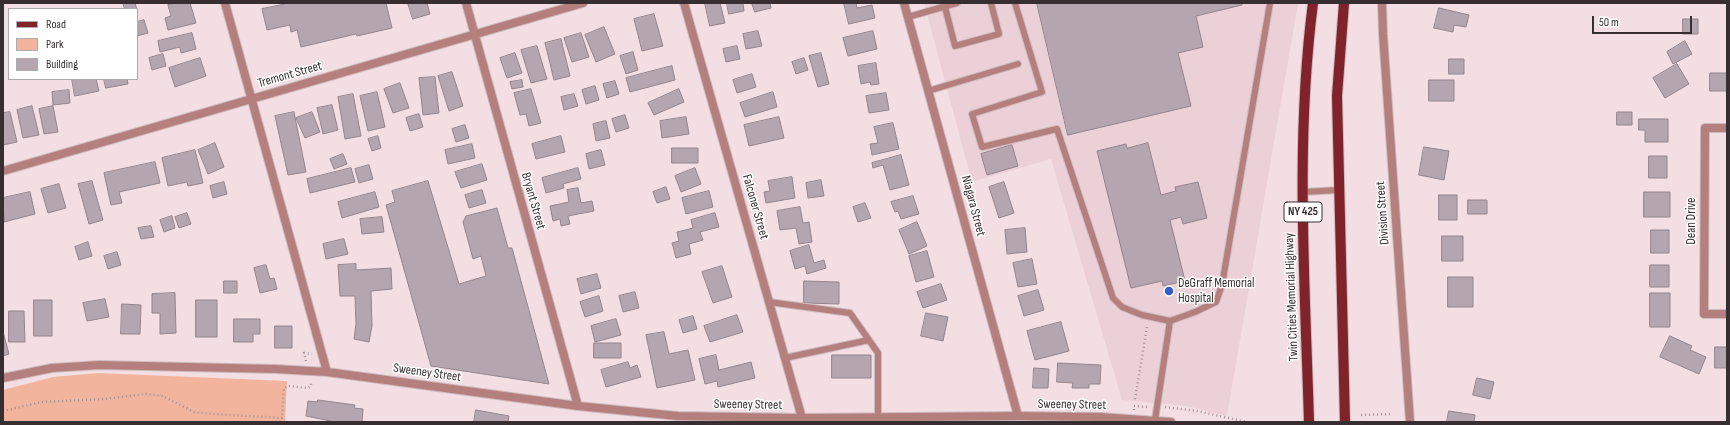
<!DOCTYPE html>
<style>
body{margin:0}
#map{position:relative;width:1730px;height:425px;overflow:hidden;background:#f3dfe3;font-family:"Sofia Sans Condensed",sans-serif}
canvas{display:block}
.frame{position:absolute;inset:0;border:4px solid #362e30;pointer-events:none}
.legend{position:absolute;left:8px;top:8px;width:130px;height:72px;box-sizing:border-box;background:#fff;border:1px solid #afabac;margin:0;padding:5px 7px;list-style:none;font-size:12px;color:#362e30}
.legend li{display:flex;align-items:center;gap:8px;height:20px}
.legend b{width:20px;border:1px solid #afabac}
.scale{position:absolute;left:1592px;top:16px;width:100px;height:18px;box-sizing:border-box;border:2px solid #362e30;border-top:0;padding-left:5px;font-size:12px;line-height:14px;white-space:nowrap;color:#362e30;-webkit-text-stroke:3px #fff;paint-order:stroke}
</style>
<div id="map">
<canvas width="1730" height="425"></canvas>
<div class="frame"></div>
<ul class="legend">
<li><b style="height:5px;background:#81232a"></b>Road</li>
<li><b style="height:11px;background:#f3b49e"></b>Park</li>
<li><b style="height:11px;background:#b5a5ae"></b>Building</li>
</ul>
<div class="scale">50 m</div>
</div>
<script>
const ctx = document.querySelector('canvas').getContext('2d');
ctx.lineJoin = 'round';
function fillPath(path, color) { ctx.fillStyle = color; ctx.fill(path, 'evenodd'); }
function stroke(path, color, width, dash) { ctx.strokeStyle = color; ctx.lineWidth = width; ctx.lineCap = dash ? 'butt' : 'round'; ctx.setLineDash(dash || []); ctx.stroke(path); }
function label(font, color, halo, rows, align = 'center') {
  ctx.font = font + ' "Sofia Sans Condensed",sans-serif'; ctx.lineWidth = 3; ctx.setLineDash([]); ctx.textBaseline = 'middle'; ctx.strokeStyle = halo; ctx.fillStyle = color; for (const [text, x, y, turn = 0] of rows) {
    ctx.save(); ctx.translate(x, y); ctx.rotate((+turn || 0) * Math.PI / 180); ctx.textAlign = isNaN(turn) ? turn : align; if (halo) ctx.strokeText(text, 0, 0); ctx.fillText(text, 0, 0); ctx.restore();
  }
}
fillPath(new Path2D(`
 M924,3H1298L1227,416L1187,406L1122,400L1051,159L972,182Z`), '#ebd0d7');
fillPath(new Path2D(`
 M98,373L287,381L285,422H3V390L53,377Z`), '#f3b49e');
const building = new Path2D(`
 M123,3H135L138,13L137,14V9H125Z
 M177,3H190L196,23L168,30L165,18L171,16L168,5Z
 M290,3H386L392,28L357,36L356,34L301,47L297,30L291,32L290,25L267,30L262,9Z
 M408,3H427L430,14L413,19Z
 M705,3H720L725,23L710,26Z
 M727,3H743L744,11L729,14Z
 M752,3H770L771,8L755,12Z
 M844,3H856L857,8L872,5L875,18L849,24Z
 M1037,3H1242V5L1196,16L1203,47L1178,53L1191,106L1068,135Z
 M1439,8L1469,15L1466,27L1454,25L1453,32L1434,28Z
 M654,14L663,46L642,51L634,19Z
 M1683,19H1698V34H1683Z
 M144,20L148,33L137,36V22Z
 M604,27L615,54L596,62L585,35Z
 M758,31L762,46L746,49L743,34Z
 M873,31L877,49L848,56L843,38Z
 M192,33L196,49L181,53L180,47L160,52L158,41Z
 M581,33L589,57L572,62L564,38Z
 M561,39L570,76L554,80L545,43Z
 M1685,41L1692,54L1673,64L1667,52Z
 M537,46L547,79L531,83L521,50Z
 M737,46L740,59L726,62L723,49Z
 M633,52L638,70L626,74L620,56Z
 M515,53L522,73L507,78L500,58Z
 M821,53L829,84L818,87L809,56Z
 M163,54L166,66L152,70L149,58Z
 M200,58L206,76L175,87L169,68Z
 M804,58L808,70L796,74L792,62Z
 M1449,59H1464V74H1449Z
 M876,63L879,84L871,85L870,82L861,84L858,66Z
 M1677,64L1689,84L1665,98L1653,78Z
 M672,66L675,80L630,92L626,78Z
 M452,72L463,106L449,111L438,76Z
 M1710,73H1727V91H1710Z
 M752,74L756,87L737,93L733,80Z
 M435,77L439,113L423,115L419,78Z
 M72,79H96L99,91L75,96Z
 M104,79H127L128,84L106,88Z
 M522,80L523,87L512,89L510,82Z
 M1429,80H1454V101H1429Z
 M615,81L619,94L607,98L603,84Z
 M400,83L409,108L393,113L384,89Z
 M595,86L599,100L586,104L582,90Z
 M531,89L541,123L529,126L526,114L520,115L514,93Z
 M679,89L684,102L654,115L648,103Z
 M69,90L70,103L53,105L52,92Z
 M377,92L385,127L368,131L360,96Z
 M773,92L777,107L745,117L740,103Z
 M886,93L889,110L869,113L866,96Z
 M353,94L361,136L345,139L338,97Z
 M574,94L578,106L564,110L561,97Z
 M332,105L338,130L323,134L317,108Z
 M32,106L39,135L23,138L17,110Z
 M53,106L58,132L44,134L39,109Z
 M10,112L17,142L3,145V113Z
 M294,112L306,172L288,175L275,116Z
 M312,112L320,132L305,138L296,118Z
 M1617,112H1632V125H1617Z
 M419,114L423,127L410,131L406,118Z
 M625,115L629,128L616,132L612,119Z
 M686,117L689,134L662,138L660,121Z
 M779,117L784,138L749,146L744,125Z
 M1639,119H1668V142H1645V130H1639Z
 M606,121L610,138L596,141L593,124Z
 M893,123L899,149L872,155L870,144L878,143L874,127Z
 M465,125L469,138L456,142L452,129Z
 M378,136L381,148L372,151L368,139Z
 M561,136L565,152L536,159L532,144Z
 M215,143L224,167L208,174L198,150Z
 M1148,143L1161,195L1176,191L1175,187L1198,182L1207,218L1183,224L1181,217L1170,220L1185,281L1163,286L1162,281L1131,288L1097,151L1126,144L1127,148Z
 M472,144L475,158L448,164L445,150Z
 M1012,145L1018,166L987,175L981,154Z
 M1424,147L1449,151L1444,180L1419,175Z
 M672,148H698V163H672Z
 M195,150L203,183L188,186L187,182L168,186L162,158Z
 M601,150L605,165L589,169L586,154Z
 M343,154L347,164L334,169L330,159Z
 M901,155L909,185L890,190L883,165L873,168L872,163Z
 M1649,156H1667V178H1649Z
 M155,162L160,183L119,192L122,203L111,205L104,173Z
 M482,164L487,180L461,188L455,172Z
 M369,165L373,179L359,183L355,169Z
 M351,168L355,182L310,193L307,179Z
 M578,168L581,179L563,184L564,188L546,193L542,178Z
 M695,168L701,184L681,192L675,176Z
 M792,177L795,198L766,203L764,192L770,191L768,181Z
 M821,180L824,196L808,198L806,183Z
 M92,181L103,220L89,224L78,184Z
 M428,181L459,284L486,276L481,256L473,259L463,222L466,216L497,208L508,248H512L549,384L431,366L386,205L395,202L392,191Z
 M224,182L227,194L213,198L210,186Z
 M1004,182L1014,213L999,218L989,187Z
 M59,184L66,208L48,213L41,189Z
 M666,187L670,199L657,203L653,192Z
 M578,188L581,203L592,201L594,211L568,216L570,224L561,226L560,219L553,221L550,206L569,202L567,190Z
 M482,190L486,203L469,208L465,195Z
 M709,191L713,207L686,214L682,198Z
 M30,192L35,214L4,222L3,198Z
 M375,192L379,207L342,218L338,202Z
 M1644,192H1670V217H1644Z
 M1439,195H1457V220H1439Z
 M913,196L919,214L901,219L898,211L895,212L891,202Z
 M1468,200H1487V214H1468Z
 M865,203L871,218L858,222L853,207Z
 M800,207L803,223L809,222L812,242L799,244L796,228L780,230L777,211Z
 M187,213L191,224L179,228L175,217Z
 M715,213L719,227L700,232L703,240L689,244L691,254L676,258L672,243L679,241L677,232L693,228L691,220Z
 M172,216L175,228L164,232L160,220Z
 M382,217L384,232L362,234L360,219Z
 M917,222L927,246L909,254L899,230Z
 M151,226L154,237L141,239L138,228Z
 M1025,228L1027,252L1007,254L1005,230Z
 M1651,230H1669V253H1651Z
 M1442,236H1463V261H1442Z
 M344,239L348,254L326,259L323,244Z
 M88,242L92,256L79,260L75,247Z
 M809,245L814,263L824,260L826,268L807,274L805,266L795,269L790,251Z
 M927,251L934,277L916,282L909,256Z
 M117,252L121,265L108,269L104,256Z
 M1032,259L1037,284L1018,287L1013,263Z
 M356,264V270L391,268L392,289L371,291L372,326L369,342L354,339L356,324L355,296H340L338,265Z
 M266,265L270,279L274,278L277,289L260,293L254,268Z
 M1650,265H1669V287H1650Z
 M722,266L732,297L713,303L702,272Z
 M597,274L601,288L581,294L577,279Z
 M1448,277H1473V307H1448Z
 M224,281H237V293H224Z
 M804,281L839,282V304L804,303Z
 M941,284L947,300L923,308L917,292Z
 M1038,290L1044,310L1024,316L1018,296Z
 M635,292L639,308L623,312L619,296Z
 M175,293L176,333L160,334V313H152V294Z
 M1650,293H1670V327H1650Z
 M599,296L603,311L585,317L580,302Z
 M105,299L109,317L87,321L83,303Z
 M34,300H52V336H34Z
 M196,300H217V337H196Z
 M122,304L141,305L140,334H121Z
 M9,311H24L25,342H9Z
 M926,313L948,317L943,341L921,336Z
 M737,315L743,332L710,342L704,326Z
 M693,316L697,329L683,333L679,320Z
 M234,319H260V334H253V342H234Z
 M616,319L621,335L595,342L591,326Z
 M1061,322L1069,351L1035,360L1027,331Z
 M275,326H292V348H275Z
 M3,332L9,354L3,356Z
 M664,332L669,354L688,350L695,380L657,388L646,335Z
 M1670,336L1692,346L1690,350L1706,357L1699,374L1660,357Z
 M594,343H621V358H594Z
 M1715,347H1727V368H1715Z
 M716,355L719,370L751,362L755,378L718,387L717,381L705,384L699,359Z
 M832,355H871V378H832Z
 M628,362L630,368L637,365L641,377L606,387L601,370Z
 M1058,363L1101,365L1100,384H1089V388H1072L1073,383L1057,382Z
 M1034,368L1049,369L1048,388H1033Z
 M1477,378L1494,382L1490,399L1473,395Z
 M318,400L355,405L354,408L363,409L362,422H335L306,416L308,401L317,402Z
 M476,410L509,416L508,422H474Z
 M1449,411L1475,415L1474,422H1447Z`);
fillPath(building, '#b5a5ae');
stroke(building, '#94848d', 1);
const service = new Path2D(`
 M1015,3L1042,92L972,114L982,147L1057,129L1113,298L1122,307L1142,315L1170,321
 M945,7L955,46L999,34L991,3
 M908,17L957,3
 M928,91L1018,64
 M1303,192L1339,190
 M769,302L850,313L878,353V418
 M785,358L869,340
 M1155,420L1170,321L1195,312L1216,302L1222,285L1270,3`);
const minor = new Path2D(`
 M466,3L578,406
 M684,3L802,418
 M904,3L1018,416
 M1382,3L1383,34L1410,422
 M1727,128H1705L1704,314H1727
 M3,171L583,3`);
const tertiary = new Path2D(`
 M225,3L327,372
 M3,378L52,368L99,365L276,369L327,372L578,406L678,416L802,418L1018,416L1100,417L1171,422`);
const primary = new Path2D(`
 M1344,3L1337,96L1345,422
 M1309,422C1305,283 1295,142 1313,3`);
stroke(service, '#cdbcbf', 8);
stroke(minor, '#cdbcbf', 10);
stroke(tertiary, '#cdbcbf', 10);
stroke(primary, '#cdbcbf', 12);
stroke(new Path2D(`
 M306,361L304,353L312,354
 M1135,399L1147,327
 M1165,407L1197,411L1247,422
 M1134,410V406L1148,407
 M3,411L42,402L103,399L146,394L163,396L194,412L213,414L282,418L284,388L288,386L308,388L311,386V381
 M1361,415L1392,414`), '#a19295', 2.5, [1, 3]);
stroke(service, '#b57f7d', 6);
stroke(minor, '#b57f7d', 8);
stroke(tertiary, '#b57f7d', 8);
stroke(primary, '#81232a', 10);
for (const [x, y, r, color] of [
 [1169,291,5,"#335ece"]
]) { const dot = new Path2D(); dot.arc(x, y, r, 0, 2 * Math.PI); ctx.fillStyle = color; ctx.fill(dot); stroke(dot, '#fff', 1.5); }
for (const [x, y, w] of [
 [1303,212,38]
]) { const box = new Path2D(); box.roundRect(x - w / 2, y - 10, w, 20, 3); ctx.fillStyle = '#fff'; ctx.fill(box); stroke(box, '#362e30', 1); }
label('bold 12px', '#362e30', null, [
 ["NY 425",1303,212]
]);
label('13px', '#362e30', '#fff', [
 ["Tremont Street",290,75,-16],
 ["Bryant Street",533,201,74],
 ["Niagara Street",973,206,75],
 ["Falconer Street",755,207,74],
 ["Division Street",1383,213,-94],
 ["Dean Drive",1692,221,-90],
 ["Twin Cities Memorial Highway",1292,297,-92],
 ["Sweeney Street",427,373,8],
 ["Sweeney Street",748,405,1],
 ["Sweeney Street",1072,405,1]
]);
label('13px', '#362e30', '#fff', [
 ["DeGraff Memorial",1178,284],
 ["Hospital",1178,299]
], 'left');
</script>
